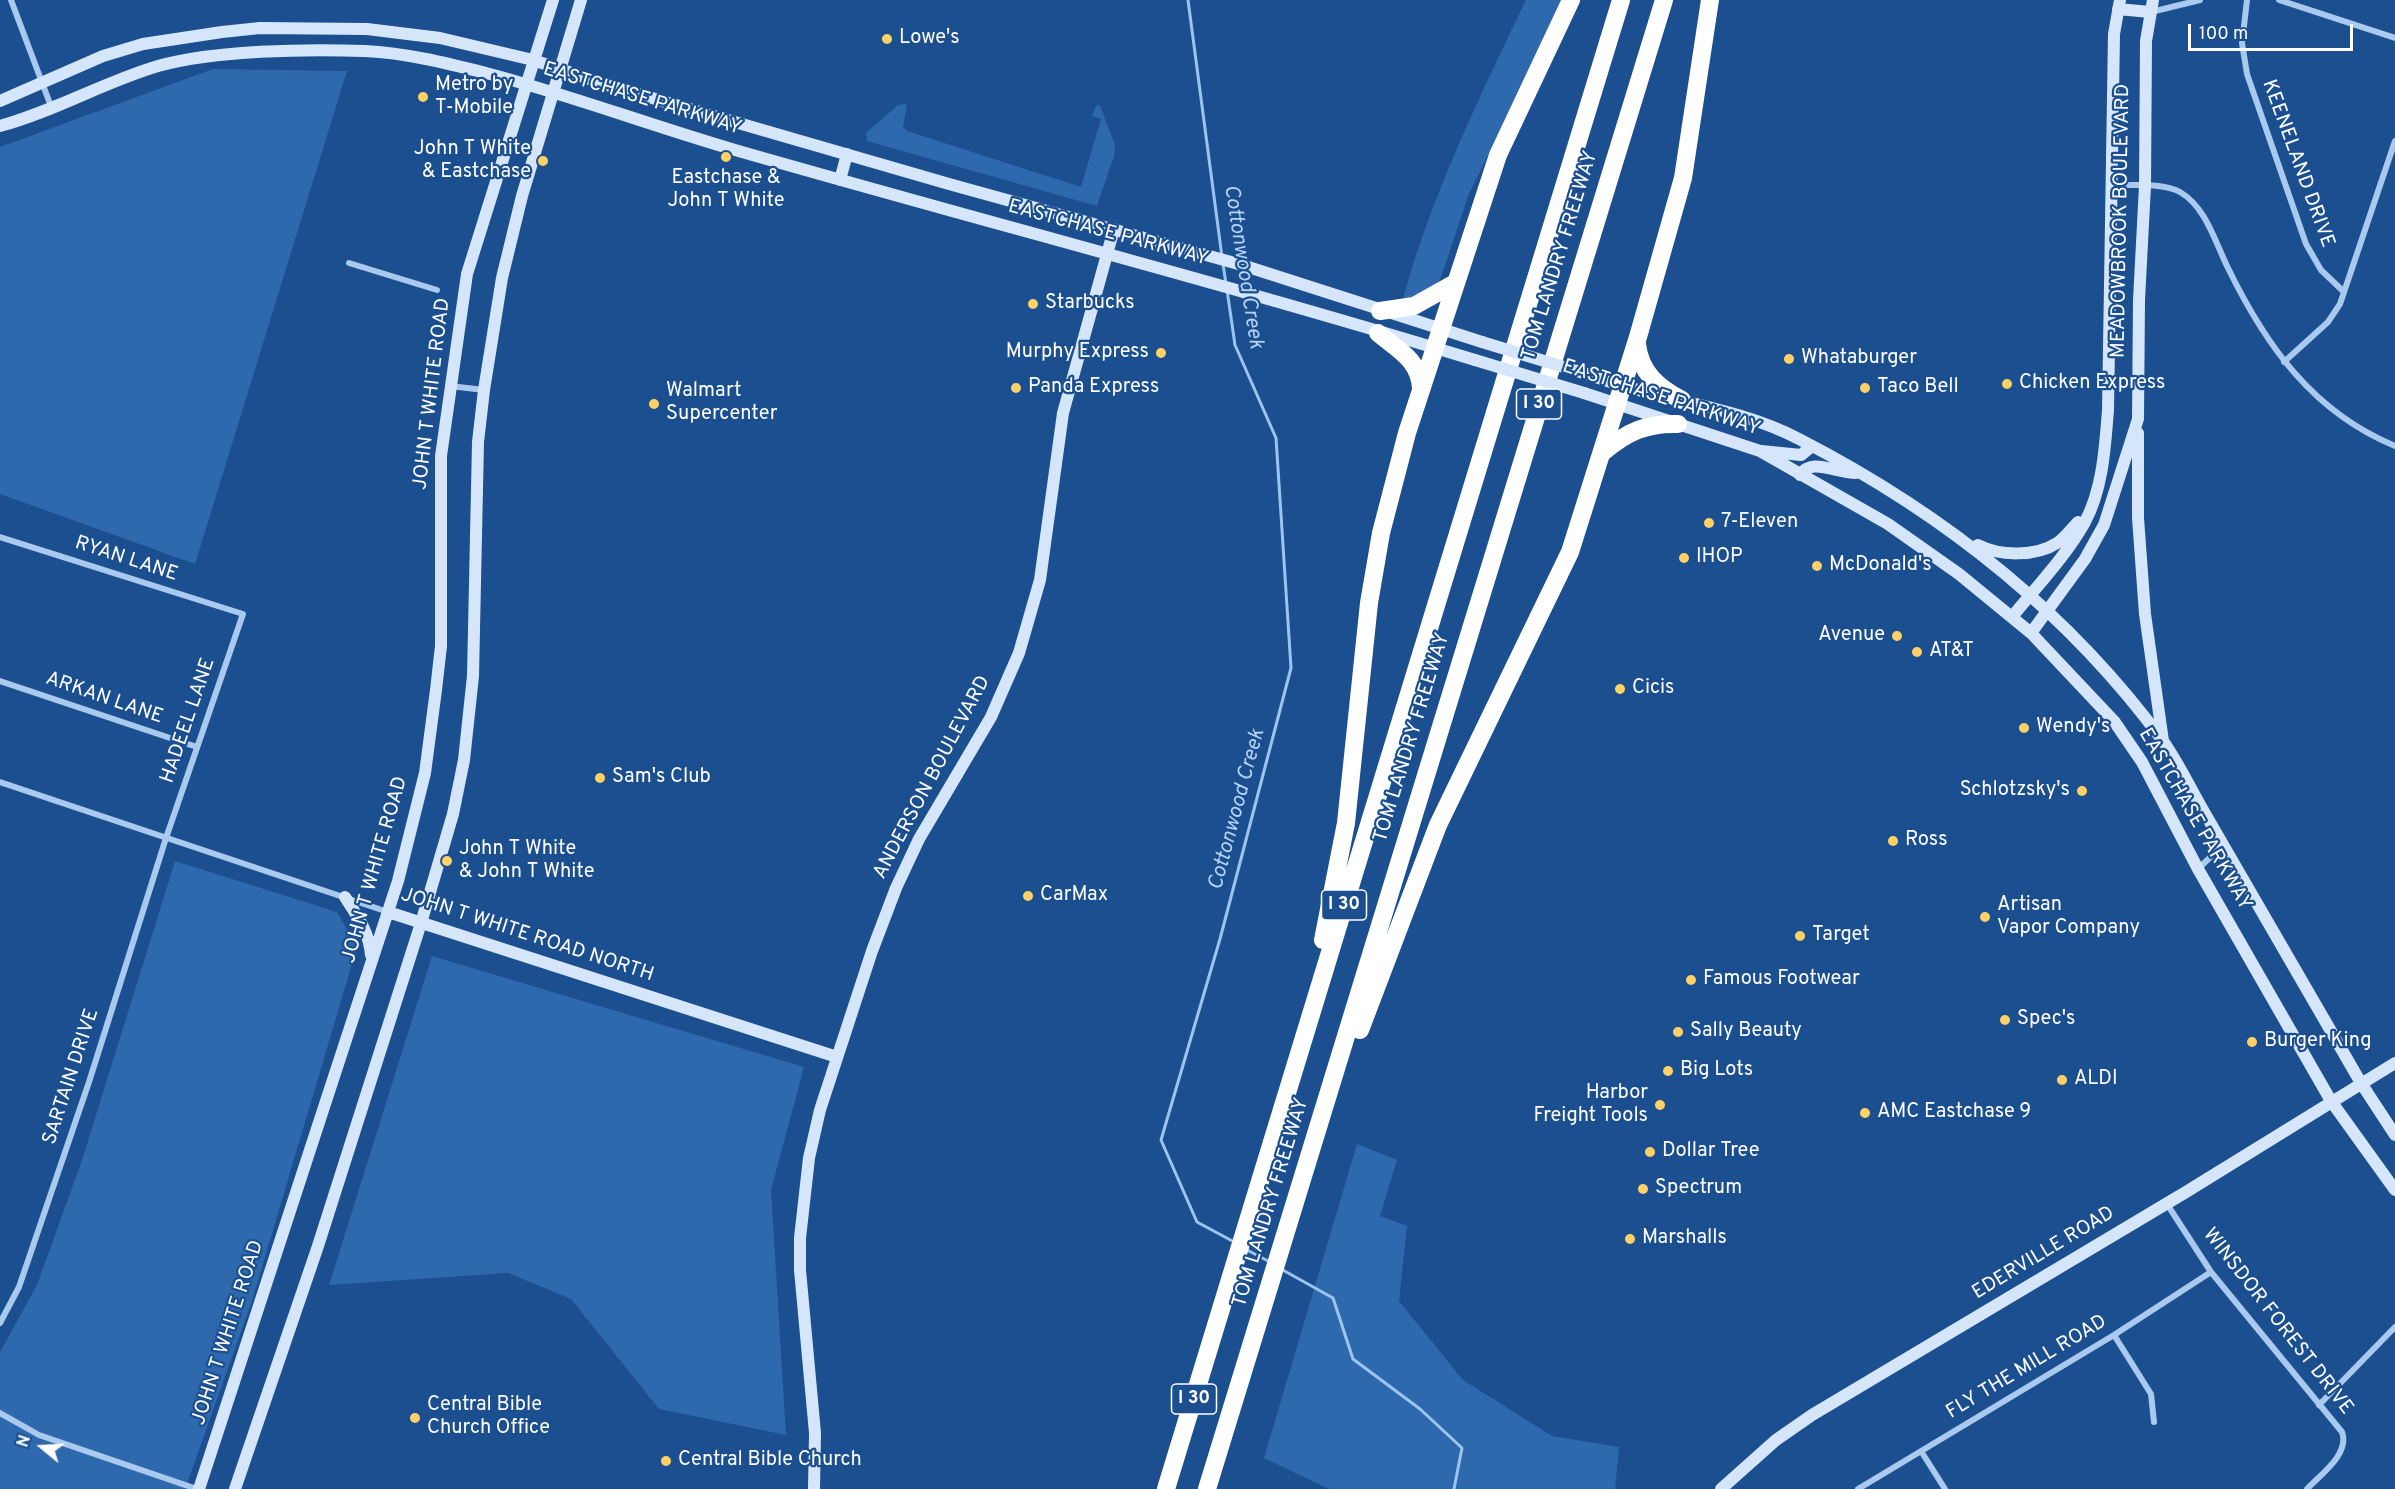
<!DOCTYPE html>
<style>
body{margin:0}
#map{position:relative;width:2395px;height:1489px;overflow:hidden;background:#1b4f8f;font-family:Overpass,sans-serif}
canvas{display:block}
.north{position:absolute;left:12px;top:1417px;width:60px;height:60px;-webkit-text-stroke:4px #1b4f8f;paint-order:stroke;rotate:288deg;font-size:16px;font-weight:700;line-height:24px;text-align:center;color:#fff}
.north::after{content:'';display:block;margin:auto;width:21px;height:27px;background:#fff;clip-path:polygon(50% 0,100% 100%,50% 72%,0 100%)}
.scale{position:absolute;left:2188px;top:24px;width:165px;height:27px;box-sizing:border-box;border:3px solid #fff;border-top:0;padding-left:8px;font-size:18px;line-height:21px;white-space:nowrap;color:#fff;-webkit-text-stroke:4px #1b4f8f;paint-order:stroke}
</style>
<div id="map">
<canvas width="2395" height="1489"></canvas>
<div class="north">N</div>
<div class="scale">100 m</div>
</div>
<script>
const ctx = document.querySelector('canvas').getContext('2d');
ctx.lineJoin = 'round';
function fillPath(path, color) { ctx.fillStyle = color; ctx.fill(path, 'evenodd'); }
function stroke(path, color, width, dash) { ctx.strokeStyle = color; ctx.lineWidth = width; ctx.lineCap = dash ? 'butt' : 'round'; ctx.setLineDash(dash || []); ctx.stroke(path); }
function label(font, color, halo, rows, align = 'center') {
  ctx.font = font + ' Overpass,sans-serif'; ctx.lineWidth = 4.5; ctx.setLineDash([]); ctx.textBaseline = 'middle'; ctx.strokeStyle = halo; ctx.fillStyle = color; for (const [text, x, y, turn = 0] of rows) {
    ctx.save(); ctx.translate(x, y); ctx.rotate((+turn || 0) * Math.PI / 180); ctx.textAlign = isNaN(turn) ? turn : align; if (halo) ctx.strokeText(text, 0, 0); ctx.fillText(text, 0, 0); ctx.restore();
  }
}
fillPath(new Path2D(`
 M1526,0H1564L1468,196L1440,280L1421,298L1402,303C1429,200 1480,96 1526,0Z
 M213,69L347,71L195,564L0,494V147Z
 M905,104L907,105L903,127L907,131L1081,187L1101,119L1092,116L1096,106L1100,105L1115,145L1114,156L1097,206L867,141L866,133L898,105Z
 M175,861L337,912L357,947L252,1301L185,1489H0V1352L37,1285L83,1157Z
 M432,956L804,1067L771,1190L786,1435L659,1409L571,1299L508,1273L329,1285Z
 M1357,1144L1397,1160L1380,1216L1407,1226L1399,1301L1463,1380L1552,1436L1619,1447L1615,1489H1329L1264,1458Z`), '#2e69ad');
stroke(new Path2D(`
 M1188,0L1222,257
 M1223,264L1226,284
 M1227,290L1235,345L1276,438L1291,668L1220,939L1161,1140L1197,1222L1236,1243
 M1247,1250L1270,1262
 M1281,1269L1333,1298L1353,1359L1420,1409L1462,1448L1454,1489`), '#9cc4f0', 3);
stroke(new Path2D(`
 M11,0L52,109
 M2247,0L2242,43L2247,74L2306,244L2321,270L2344,292
 M2279,0L2395,38
 M2151,12L2200,0
 M2112,185C2132,186 2162,182 2180,192C2206,207 2215,242 2228,268C2266,346 2313,412 2395,446
 M349,263L437,290
 M2284,362L2328,322L2340,304L2395,141
 M450,386L484,390
 M0,537L243,614L166,838L89,1082L19,1287L0,1323
 M0,681L197,747
 M0,782L388,912
 M2198,869L2224,844
 M2167,1204L2211,1272L2342,1432C2350,1454 2321,1474 2307,1489
 M2114,1335L2151,1394L2154,1422
 M2319,1405L2395,1327
 M0,1413L39,1435L197,1489
 M1921,1451L1945,1489
 M1858,1489L2114,1335L2211,1272`), '#a9c9ee', 6);
stroke(new Path2D(`
 M2118,9L2150,12
 M0,101L103,56L143,44L222,32L260,28L367,29L440,38L533,60L607,85L949,184L1242,265L1482,342
 M0,126C55,111 104,82 158,66C216,50 305,49 365,51C406,53 446,63 486,73C570,95 652,126 735,150C982,221 1230,285 1475,360
 M840,180L847,154
 M1590,375C1658,401 1734,405 1799,439C1941,512 2068,612 2163,741C2180,765 2192,792 2207,817C2258,906 2310,994 2361,1083L2395,1135
 M1584,393L1760,451L1888,524L1959,574L2031,633L2114,721L2142,762L2198,869L2331,1101L2395,1190
 M2138,433V518L2145,614L2163,741
 M1761,451L1801,455L1812,446
 M1800,475C1812,457 1834,473 1856,473
 M1978,545C1999,556 2036,557 2057,543C2065,538 2071,529 2078,522
 M2012,617C2037,586 2066,556 2085,522C2103,488 2105,447 2108,410L2114,34L2120,0
 M2031,633L2085,559L2104,525L2138,419L2139,300L2145,186L2146,41L2153,0
 M345,897C358,917 369,932 371,955
 M388,912L837,1057
 M199,1489L398,881L425,773L436,690L441,646V456L467,274L553,0
 M235,1489L318,1246L421,923L453,814L464,760L473,676L478,442L484,390L502,278L522,196L581,0
 M814,1489L815,1433L800,1270V1238L809,1158L820,1110L872,951L896,888L919,839L991,717L1019,653L1040,580L1063,413L1114,229
 M1721,1489L1776,1440L1812,1415L2186,1192L2395,1063`), '#d6e6fa', 12);
stroke(new Path2D(`
 M1380,311L1414,306L1455,283
 M1378,333C1398,350 1419,359 1421,388
 M1637,344C1640,372 1658,388 1682,400
 M1603,452C1627,432 1646,423 1678,424
 M1323,940L1346,823L1369,603L1381,533L1407,433L1498,155L1571,0
 M1360,1030L1438,825L1570,552L1638,337L1683,178L1710,0
 M1166,1489L1621,0
 M1207,1489L1664,0`), '#fff', 18);
stroke(new Path2D(`
 M1482,342L1590,375
 M1475,360L1584,393`), '#d6e6fa', 12);
for (const [x, y, r, color] of [
 [887,39,6,"#ffd166"],
 [423,97,6,"#ffd166"],
 [726,157,6,"#ffd166"],
 [543,161,6,"#ffd166"],
 [1033,304,6,"#ffd166"],
 [1161,353,6,"#ffd166"],
 [1789,359,6,"#ffd166"],
 [2007,384,6,"#ffd166"],
 [1016,388,6,"#ffd166"],
 [1865,388,6,"#ffd166"],
 [654,404,6,"#ffd166"],
 [1709,523,6,"#ffd166"],
 [1684,558,6,"#ffd166"],
 [1817,566,6,"#ffd166"],
 [1897,636,6,"#ffd166"],
 [1917,652,6,"#ffd166"],
 [1620,689,6,"#ffd166"],
 [2024,728,6,"#ffd166"],
 [600,778,6,"#ffd166"],
 [2082,791,6,"#ffd166"],
 [1893,841,6,"#ffd166"],
 [447,861,6,"#ffd166"],
 [1028,896,6,"#ffd166"],
 [1985,917,6,"#ffd166"],
 [1800,936,6,"#ffd166"],
 [1691,980,6,"#ffd166"],
 [2005,1020,6,"#ffd166"],
 [1678,1032,6,"#ffd166"],
 [2252,1042,6,"#ffd166"],
 [1668,1071,6,"#ffd166"],
 [2062,1080,6,"#ffd166"],
 [1660,1105,6,"#ffd166"],
 [1865,1113,6,"#ffd166"],
 [1650,1152,6,"#ffd166"],
 [1643,1189,6,"#ffd166"],
 [1630,1239,6,"#ffd166"],
 [415,1418,6,"#ffd166"],
 [666,1461,6,"#ffd166"]
]) { const dot = new Path2D(); dot.arc(x, y, r, 0, 2 * Math.PI); ctx.fillStyle = color; ctx.fill(dot); stroke(dot, '#1b4f8f', 2); }
for (const [x, y, w] of [
 [1539,404,45],
 [1344,905,45],
 [1194,1399,45]
]) { const box = new Path2D(); box.roundRect(x - w / 2, y - 15, w, 30, 4.5); ctx.fillStyle = '#1b4f8f'; ctx.fill(box); stroke(box, '#fff', 1.5); }
label('bold 18px', '#fff', null, [
 ["I 30",1539,404],
 ["I 30",1344,905],
 ["I 30",1194,1399]
]);
label('20px', '#fff', '#1b4f8f', [
 ["Lowe's",899,39],
 ["Metro by",435,86],
 ["T-Mobile",435,109],
 ["John T White",531,150,"right"],
 ["& Eastchase",531,173,"right"],
 ["Eastchase &",726,179,"center"],
 ["John T White",726,202,"center"],
 ["Starbucks",1045,304],
 ["Murphy Express",1149,353,"right"],
 ["Whataburger",1801,359],
 ["Chicken Express",2019,384],
 ["Panda Express",1028,388],
 ["Taco Bell",1877,388],
 ["Walmart",666,392],
 ["Supercenter",666,415],
 ["7-Eleven",1721,523],
 ["IHOP",1696,558],
 ["McDonald's",1829,566],
 ["Avenue",1885,636,"right"],
 ["AT&T",1929,652],
 ["Cicis",1632,689],
 ["Wendy's",2036,728],
 ["Sam's Club",612,778],
 ["Schlotzsky's",2070,791,"right"],
 ["Ross",1905,841],
 ["John T White",459,850],
 ["& John T White",459,873],
 ["CarMax",1040,896],
 ["Artisan",1997,906],
 ["Vapor Company",1997,929],
 ["Target",1812,936],
 ["Famous Footwear",1703,980],
 ["Spec's",2017,1020],
 ["Sally Beauty",1690,1032],
 ["Burger King",2264,1042],
 ["Big Lots",1680,1071],
 ["ALDI",2074,1080],
 ["Harbor",1648,1094,"right"],
 ["Freight Tools",1648,1117,"right"],
 ["AMC Eastchase 9",1877,1113],
 ["Dollar Tree",1662,1152],
 ["Spectrum",1655,1189],
 ["Marshalls",1642,1239],
 ["Central Bible",427,1406],
 ["Church Office",427,1429],
 ["Central Bible Church",678,1461]
], 'left');
label('20px', '#fff', '#1b4f8f', [
 ["EASTCHASE PARKWAY",642,100,17],
 ["KEENELAND DRIVE",2297,164,70],
 ["MEADOWBROOK BOULEVARD",2122,221,-89],
 ["EASTCHASE PARKWAY",1108,234,15],
 ["TOM LANDRY FREEWAY",1561,256,-73],
 ["JOHN T WHITE ROAD",433,394,-83],
 ["EASTCHASE PARKWAY",1661,399,18],
 ["RYAN LANE",126,560,18],
 ["ARKAN LANE",104,699,19],
 ["HADEEL LANE",189,721,-71],
 ["TOM LANDRY FREEWAY",1413,738,-73],
 ["ANDERSON BOULEVARD",933,778,-62],
 ["EASTCHASE PARKWAY",2194,820,60],
 ["JOHN T WHITE ROAD",376,870,-74],
 ["JOHN T WHITE ROAD NORTH",527,936,18],
 ["SARTAIN DRIVE",72,1077,-72],
 ["TOM LANDRY FREEWAY",1272,1203,-73],
 ["EDERVILLE ROAD",2044,1254,-31],
 ["WINSDOR FOREST DRIVE",2277,1322,52],
 ["JOHN T WHITE ROAD",229,1333,-72],
 ["FLY THE MILL ROAD",2027,1368,-31]
]);
label('italic 21px', '#b5d3f5', '#1b4f8f', [
 ["Cottonwood Creek",1242,267,81],
 ["Cottonwood Creek",1238,810,-75]
]);
</script>
